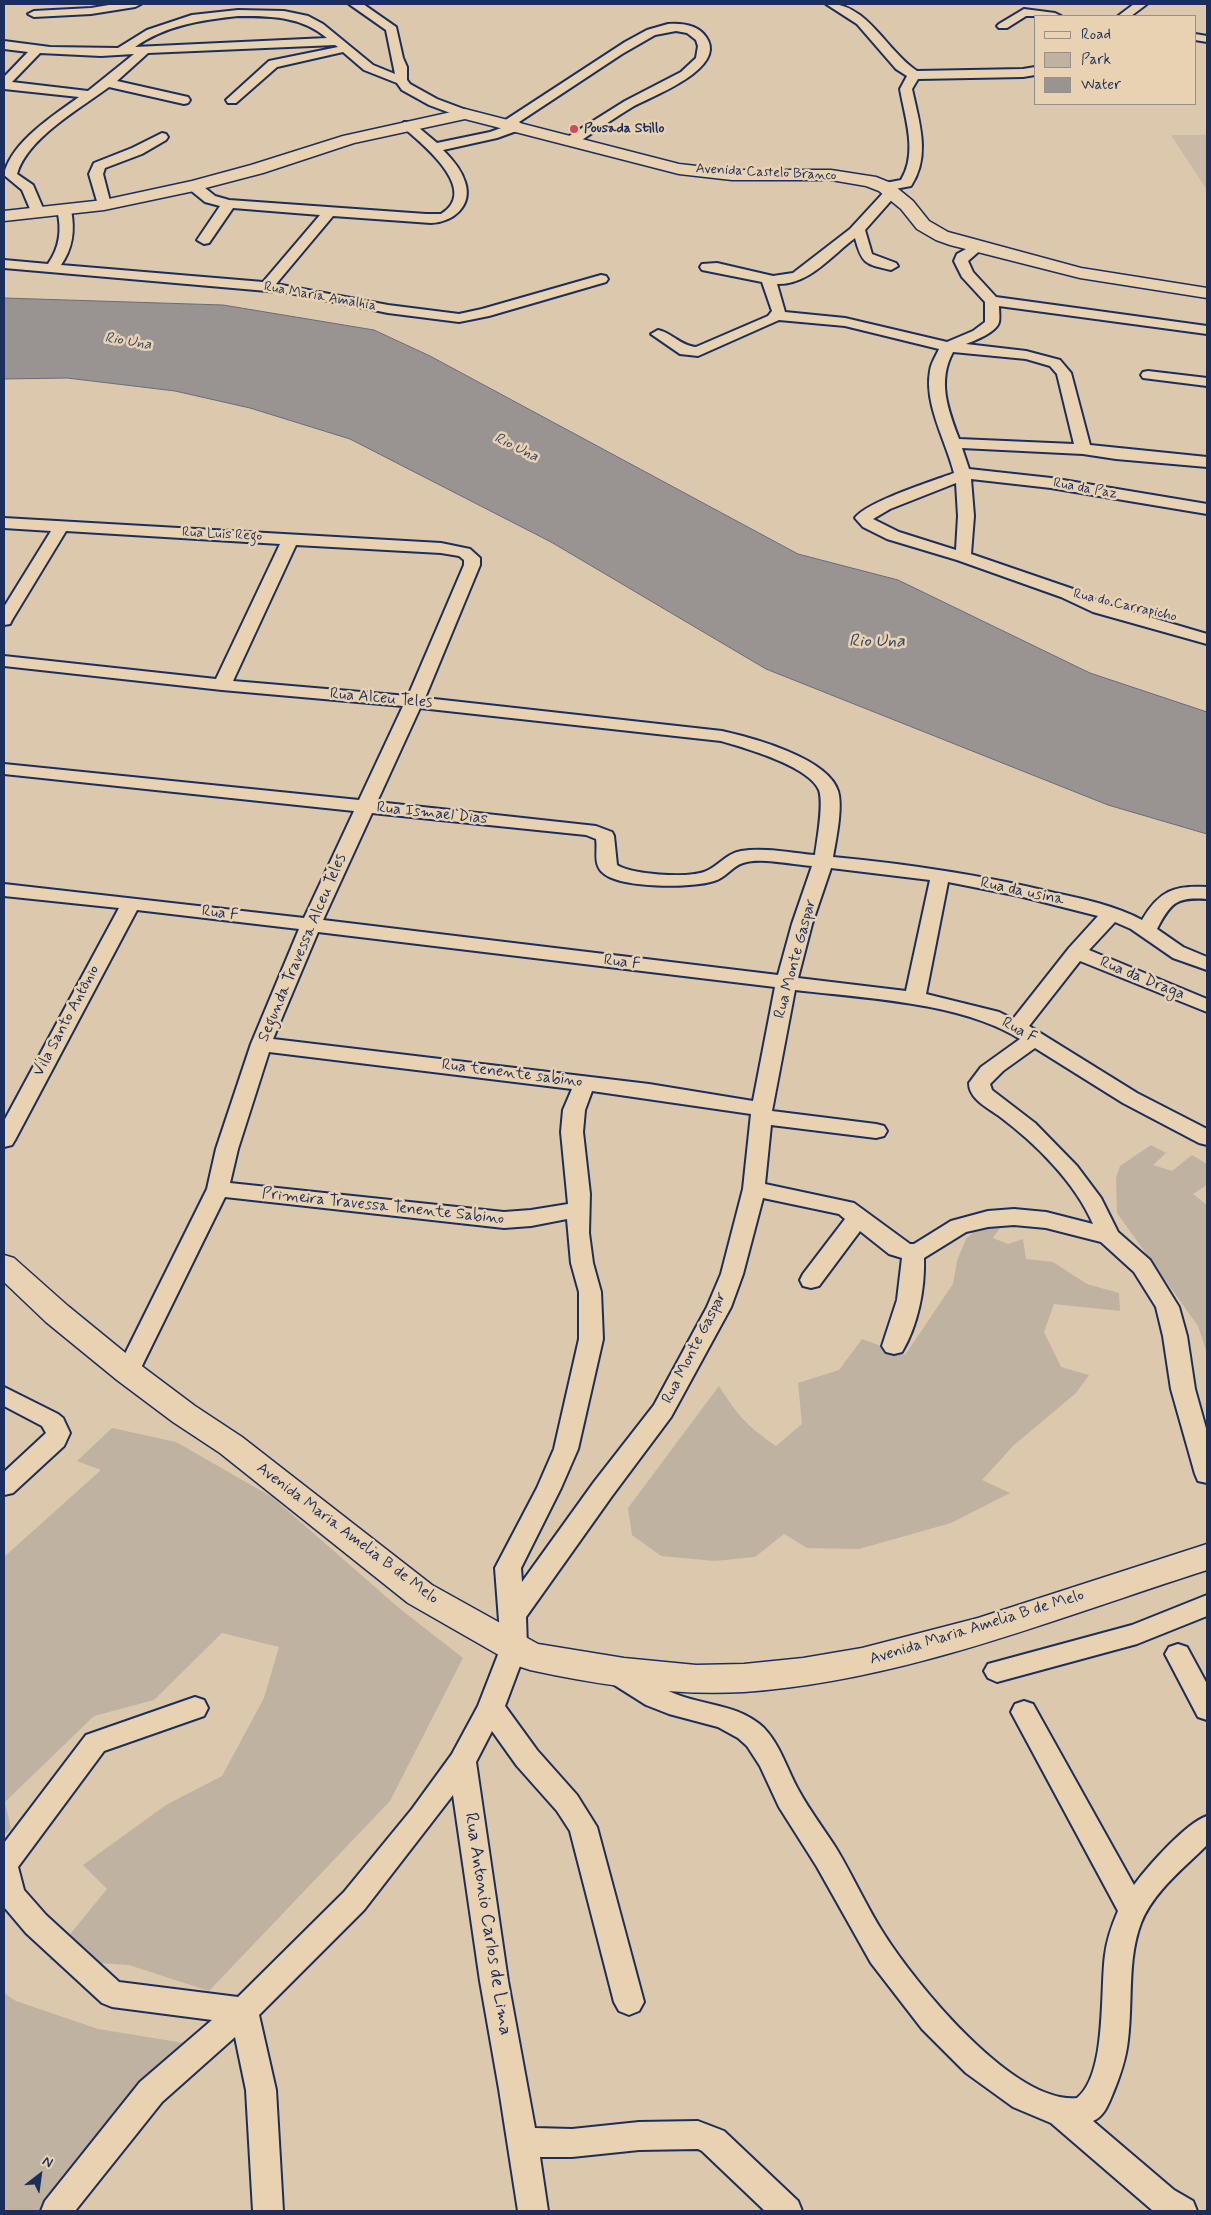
<!DOCTYPE html>
<meta charset="utf-8">
<style>
body{margin:0}
#map{position:relative;width:1211px;height:2215px;overflow:hidden;background:#dcc8ac;font-family:Mynerve,sans-serif}
canvas{display:block}
.frame{position:absolute;inset:0;border:5px solid #1b2f5e;pointer-events:none}
.legend{position:absolute;left:1034px;top:15px;width:162px;height:90px;box-sizing:border-box;background:#e8d2b1;border:1px solid #969190;margin:0;padding:6px 9px;list-style:none;font-size:15px;color:#1b2f5e}
.legend li{display:flex;align-items:center;gap:10px;height:25px}
.legend b{width:25px;border:1px solid #969190}
.north{position:absolute;left:15px;top:2150px;width:50px;height:50px;-webkit-text-stroke:4px #e8d2b1;paint-order:stroke;rotate:30deg;font-size:14px;font-weight:700;line-height:20px;text-align:center;color:#1b2f5e}
.north::after{content:'';display:block;margin:auto;width:18px;height:22px;background:#1b2f5e;clip-path:polygon(50% 0,100% 100%,50% 72%,0 100%)}
</style>
<div id="map">
<canvas width="1211" height="2215"></canvas>
<div class="frame"></div>
<ul class="legend">
<li><b style="height:6px;background:#e8d2b1"></b>Road</li>
<li><b style="height:14px;background:#bfb2a1"></b>Park</li>
<li><b style="height:14px;background:#999492"></b>Water</li>
</ul>
<div class="north">N</div>
</div>
<script>
const ctx = document.querySelector('canvas').getContext('2d');
ctx.lineJoin = 'round';
function fillPath(path, color) { ctx.fillStyle = color; ctx.fill(path, 'evenodd'); }
function stroke(path, color, width, dash) { ctx.strokeStyle = color; ctx.lineWidth = width; ctx.lineCap = dash ? 'butt' : 'round'; ctx.setLineDash(dash || []); ctx.stroke(path); }
function label(font, color, halo, rows, align = 'center') {
  ctx.font = font + ' Mynerve,sans-serif'; ctx.lineWidth = 5; ctx.setLineDash([]); ctx.textBaseline = 'middle'; ctx.strokeStyle = halo; ctx.fillStyle = color; for (const [text, x, y, turn = 0] of rows) {
    ctx.save(); ctx.translate(x, y); ctx.rotate((+turn || 0) * Math.PI / 180); ctx.textAlign = isNaN(turn) ? turn : align; if (halo) ctx.strokeText(text, 0, 0); ctx.fillText(text, 0, 0); ctx.restore();
  }
}
fillPath(new Path2D(`
 M1171,135H1207V190Z`), '#cabaa5');
fillPath(new Path2D(`
 M1151,1145L1166,1153L1153,1165L1172,1171L1192,1155L1207,1164V1185L1193,1194L1207,1205V1353L1198,1326L1117,1213L1116,1178L1120,1166Z
 M1004,1222L993,1238L1008,1244L1023,1239L1026,1259L1053,1262L1087,1284L1119,1293L1120,1311L1054,1304L1044,1332L1061,1367L1089,1375L1076,1393L1014,1445L982,1480L1010,1493L951,1523L859,1549L807,1548L784,1534L755,1557L715,1561L661,1556L632,1535L628,1508L719,1386C738,1416 747,1426 776,1446L802,1424L798,1383L839,1370L862,1339L905,1355L953,1284L957,1261L966,1239L978,1228Z
 M112,1428L176,1442L272,1497L399,1608L463,1658L390,1801L209,1991L129,1965L49,1960L107,1889L83,1865L166,1805L222,1776L264,1698L279,1647L222,1633L154,1700L94,1716L5,1802L11,1829L4,1835V1557L101,1470L77,1461Z
 M4,1993L16,2001L98,2029L184,2043L39,2211H4Z`), '#bfb2a1');
const water = new Path2D(`
 M4,298L223,305L374,330L430,356L798,554L898,580L1090,673L1207,712V834L1108,805L766,669L551,542L350,439L250,408L175,391L67,378L4,379Z`);
fillPath(water, '#999492');
stroke(water, '#676c7d', 1);
const minor = new Path2D(`
 M115,4H141L135,7L91,14L34,17L28,14L34,11L91,8Z
 M349,4H363L396,27L403,58L407,67V80L410,84L437,99L469,111L471,114L469,117H461L429,105L402,90L397,83L364,70L343,52L277,67L236,103H228L226,100L269,61L338,47L335,45L148,53L117,81L188,97L190,100L188,103L184,104L109,87C81,108 27,138 17,174L33,185L45,213L43,216H33L22,190L4,175C10,143 54,115 79,97L4,89V77L28,52L4,49V41L50,47L118,48L147,30L192,15L238,10L284,11L308,16L323,24L373,65L395,74L386,30ZM238,16C270,16 301,16 327,38L135,47C166,25 202,20 238,16ZM40,53L101,56L134,54L88,91L12,82Z
 M826,4C866,1 887,52 917,71L1023,69L1035,67V75L1023,77L918,79L912,89C919,122 931,156 911,186L895,189L898,192L896,195L865,230L872,254L896,263L898,266L891,270C865,264 862,264 855,238C831,256 809,285 777,284L785,312L845,318L947,342L973,331L985,322V302L962,277L954,261L957,254L977,243L984,247L968,261L973,272L996,297L1207,326V334L999,306C999,311 1000,318 999,322C997,332 974,341 966,344L1026,351L1060,360L1071,373L1090,445L1207,457V467L1116,459L1083,454L962,448L969,469L1051,478L1207,504V514L1051,488L971,479L974,516L971,554L1073,589L1105,604L1207,634V644L1093,612L1061,597L957,560L887,539L863,527L855,518C866,502 933,481 954,473C946,441 924,404 930,371C931,363 936,356 939,349L845,326L779,320L698,356L680,354L651,334L658,330C672,333 681,346 696,347L768,316L772,311L762,282L702,270L700,267L702,264L717,263L773,276L793,273L850,229L885,191L878,187L880,184L901,180C918,153 905,118 900,89L907,76L896,69L857,24ZM953,352L1026,359L1050,366L1057,374L1074,444L959,439C948,410 937,381 953,352ZM956,483L958,516L956,550L899,532L873,519L890,509Z
 M1134,4H1147L1131,16H1118Z
 M1024,9L1055,13L1061,16H1026L1007,28H999L997,26L999,24Z
 M668,24C682,23 698,25 706,37C728,68 653,96 634,106C614,118 595,131 576,144H566L565,141L566,138L625,101L681,72L696,58L698,46L696,40L687,33L676,31L655,35L622,54L519,122L524,126L522,129L497,138L443,150C452,159 461,169 465,182C473,206 453,222 431,223L333,216L276,284L388,305L459,314L482,309L601,275L606,276L608,279L606,282L489,316L459,322L388,313L290,293L4,268V260L48,264C60,247 62,229 57,210L64,206L71,210C75,230 73,248 61,265L263,282L320,215L233,208L209,243L204,244L197,240L220,206L205,202L189,189L187,186L189,183H199L215,196L229,200L426,214H441C481,190 421,143 404,128L402,125L404,122H412L437,143L490,132L504,127L502,124L504,121L625,42L647,30Z
 M1195,34L1207,36V42L1195,40Z
 M162,133L166,134L168,137L166,140L142,154L105,168L103,174L111,205L104,209L99,208L89,174L94,163L132,148Z
 M1148,371L1207,378V386L1143,378L1141,375L1143,372Z
 M4,518L441,543L470,549L480,558V565L425,698L722,731C753,738 828,758 838,791C843,807 836,840 833,857C908,864 982,875 1055,893C1084,899 1116,906 1142,920C1159,891 1174,885 1207,887V899C1177,897 1171,902 1157,929L1183,947L1207,957V970L1173,958L1131,929L1115,922L1089,950L1207,999V1012L1080,961L1029,1026L1137,1093L1207,1129V1145L1199,1143L1123,1103L1035,1048L1003,1071L990,1084L992,1090L1035,1123L1077,1166L1101,1198L1118,1232L1150,1260L1179,1307L1187,1336L1195,1389L1207,1432V1483L1198,1481L1195,1474L1171,1389L1163,1336L1156,1307L1134,1272L1101,1242L1046,1228L1014,1225L988,1227L966,1232L924,1258C925,1289 918,1325 902,1352L894,1354L886,1352L882,1346L897,1300L902,1258L889,1254L860,1231L819,1286L811,1288L803,1286L800,1280L803,1274L845,1219L839,1214L763,1198L743,1274L731,1307L671,1417L612,1496L526,1617L527,1647L505,1706L537,1750L577,1795L597,1827L644,2002L639,2011L629,2015L619,2011L614,2002L570,1831L557,1811L517,1766L492,1731L476,1762L508,1981L535,2128L572,2129L639,2122L698,2121L724,2131L798,2201L802,2211H765L702,2151L698,2149L639,2150L572,2157H540L548,2211H518L499,2089L480,1981L453,1795L364,1910L259,2015L276,2090L283,2211H253L246,2090L235,2037L162,2102L75,2211H41L45,2201L140,2082L212,2020L112,2007L102,2003L26,1933L4,1907V1843L86,1735L195,1697L204,1700L208,1708L204,1716L104,1751L18,1867L24,1890L46,1915L119,1982L238,1997L344,1892L412,1809L452,1754L478,1706L501,1647L495,1568L537,1488L554,1449L579,1339V1292L571,1263L567,1219L531,1226L504,1228L225,1197L136,1378L128,1381L120,1378L116,1372L207,1189L216,1149L251,1044L299,929L137,910L15,1140L12,1145L4,1147V1121L119,908L4,896V884L304,918L354,811L4,774V764L359,800L403,706L222,690L4,666V656L216,679L280,544L66,531L12,620L10,624L4,625V607L51,531L4,528ZM296,545L441,553L459,556L464,560V565L408,696L233,681ZM420,708L721,741C745,748 809,766 819,790C824,804 817,840 815,855C791,853 765,847 741,851C725,854 718,867 704,872C687,878 632,875 617,865L614,836L612,832L596,826L377,802ZM372,813L586,835L596,839C598,850 593,863 602,872C618,889 693,888 714,881C726,878 732,866 743,863C761,857 793,865 812,866L792,924L778,975L323,920ZM831,868L930,880L906,991L798,978L812,924ZM948,882L1019,896L1098,916L1069,948L1013,1019L999,1012L926,994ZM318,932L775,987L753,1101L649,1084L273,1039ZM795,990C863,998 961,1002 1020,1039L981,1067L969,1083C969,1099 988,1108 999,1116C1035,1143 1075,1182 1093,1224L1046,1212L1014,1209L988,1211L951,1221L914,1244H910L854,1203L765,1184L771,1125L876,1138L884,1136L887,1131L884,1126L876,1124L772,1111ZM269,1052L572,1089L563,1110L561,1132L568,1204L531,1210L504,1212L230,1183L238,1149ZM592,1091L751,1114L743,1189L721,1274L707,1307L654,1405L594,1482L522,1582L521,1568L561,1488L578,1449L603,1339L601,1292L593,1263L589,1233L590,1194L583,1132L585,1110Z
 M4,1387L58,1414L63,1418L70,1433L64,1446L13,1493L4,1495V1472L46,1433L42,1426L4,1406Z
 M1207,1595V1616L1137,1644L997,1682L988,1678L984,1671L988,1664L1132,1625Z
 M1178,1644L1187,1647L1207,1684V1720L1198,1717L1165,1654L1169,1647Z
 M617,1662C637,1669 653,1685 673,1693C704,1706 739,1704 764,1728C781,1746 787,1770 799,1791C810,1811 824,1829 836,1848C853,1876 866,1906 884,1934C915,1983 1013,2104 1077,2098C1107,2074 1100,1991 1105,1955C1107,1939 1112,1925 1118,1911L1011,1712L1015,1704L1024,1701L1033,1704L1134,1885C1148,1866 1186,1823 1207,1816V1845C1184,1868 1153,1892 1141,1923C1127,1960 1133,2001 1128,2040C1126,2060 1119,2079 1111,2098C1107,2107 1103,2117 1093,2121L1174,2190L1193,2201L1197,2211L1152,2210L1051,2123L1013,2107L966,2073L922,2029L871,1963L817,1867L779,1807L760,1766L747,1746L738,1738L718,1727L669,1714L646,1705L608,1681L604,1673L608,1665Z`);
const tertiary = new Path2D(`
 M465,109L679,164L732,170H831L876,177L891,183L913,201L929,221L948,232L1081,268L1207,288V298L1080,278L950,245L936,240L917,229L901,209L879,191L866,186L831,180H732L679,174L465,119L354,143L263,173L194,191L104,210L4,221V211L104,200L192,181L251,165L343,136Z
 M4,1255L14,1258L68,1306L139,1364L195,1406L242,1437L432,1585L538,1644L624,1658L696,1665L744,1664L803,1658L862,1648L978,1618L1207,1544V1570C1056,1618 904,1681 744,1692C673,1696 599,1685 530,1670L518,1666L408,1603L220,1453L173,1422L117,1380L46,1322L4,1282Z`);
stroke(minor, '#1b2f5e', 4);
stroke(tertiary, '#1b2f5e', 3);
fillPath(minor, '#e8d2b1');
fillPath(tertiary, '#e8d2b1');
for (const [x, y, r, color] of [
 [574,129,5,"#d1495b"]
]) { const dot = new Path2D(); dot.arc(x, y, r, 0, 2 * Math.PI); ctx.fillStyle = color; ctx.fill(dot); stroke(dot, '#e8d2b1', 2); }
label('bold 14px', '#1b2f5e', '#e8d2b1', [
 ["Pousada Stillo",584,129]
], 'left');
label('14px', '#1b2f5e', '#e8d2b1', [
 ["Avenida Castelo Branco",766,173,3],
 ["Rua Maria Amalhia",320,297,10],
 ["Rua da Paz",1085,489,10],
 ["Rua Luis Rego",222,535,3],
 ["Rua do Carrapicho",1125,606,13]
]);
label('italic 15px', '#344368', '#e8d2b1', [
 ["Rio Una",128,342,9],
 ["Rio Una",516,448,26]
]);
label('16px', '#1b2f5e', '#e8d2b1', [
 ["Rua Alceu Teles",381,699,5],
 ["Rua Ismael Dias",432,814,6],
 ["Rua da usina",1022,892,12],
 ["Rua F",220,914,7],
 ["Segunda Travessa Alceu Teles",303,948,-67],
 ["Rua Monte Gaspar",796,959,-75],
 ["Rua F",622,963,7],
 ["Rua da Draga",1142,979,22],
 ["Vila Santo Antônio",67,1021,-62],
 ["Rua F",1019,1031,29],
 ["Rua tenente sabino",512,1074,7],
 ["Primeira Travessa Tenente Sabino",383,1207,6],
 ["Rua Monte Gaspar",695,1348,-63],
 ["Avenida Maria Amelia B de Melo",347,1534,37],
 ["Avenida Maria Amelia B de Melo",977,1628,-17]
]);
label('italic 18px', '#344368', '#e8d2b1', [
 ["Rio Una",877,642]
]);
label('19px', '#1b2f5e', '#e8d2b1', [
 ["Rua Antonio Carlos de Lima",487,1924,81]
]);
</script>
